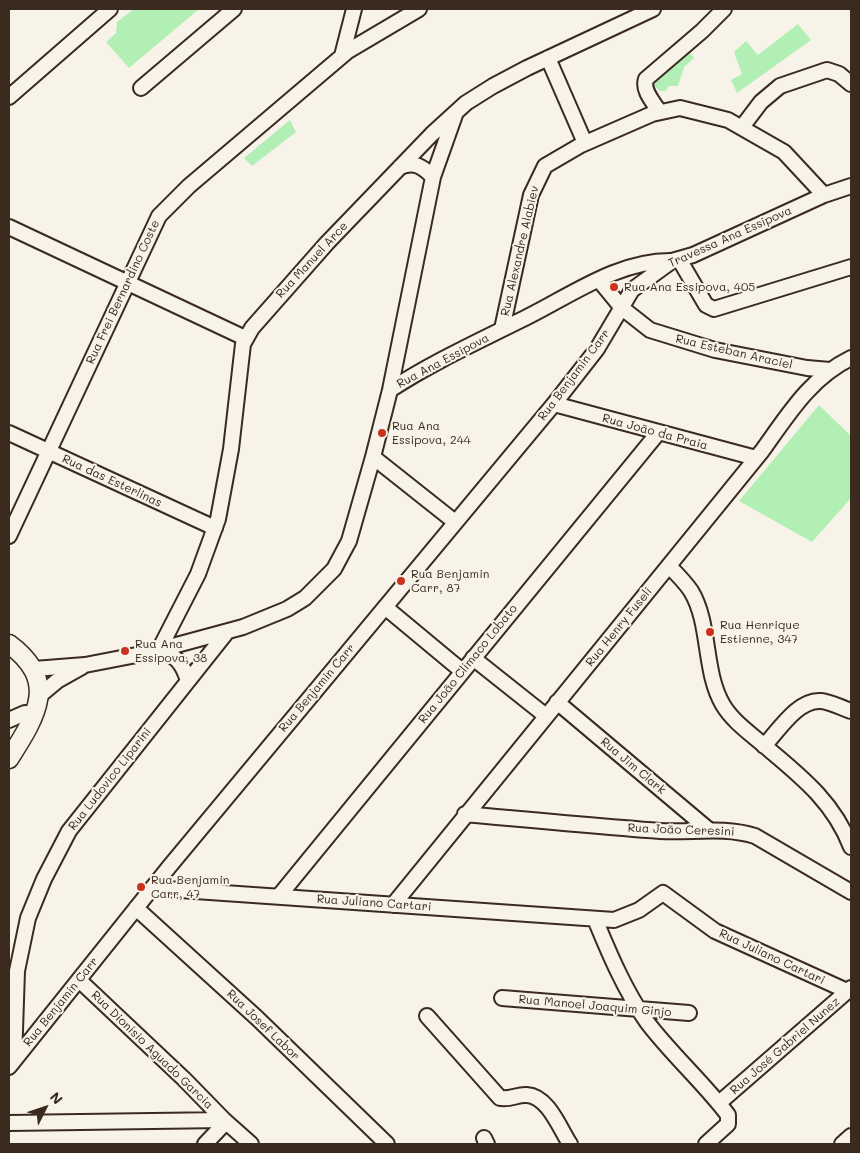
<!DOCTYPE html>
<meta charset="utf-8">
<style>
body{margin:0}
#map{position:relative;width:860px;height:1153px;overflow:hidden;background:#f7f3e8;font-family:Mali,sans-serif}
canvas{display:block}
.frame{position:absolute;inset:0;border:10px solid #3b2a1e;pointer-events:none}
.north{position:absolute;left:20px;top:1083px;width:50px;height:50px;-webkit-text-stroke:4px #f7f3e8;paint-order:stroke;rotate:49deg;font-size:14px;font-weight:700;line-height:20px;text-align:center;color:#3b2a1e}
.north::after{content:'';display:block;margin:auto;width:18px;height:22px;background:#3b2a1e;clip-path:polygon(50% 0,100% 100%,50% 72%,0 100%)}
</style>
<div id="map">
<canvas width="860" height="1153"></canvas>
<div class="frame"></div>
<div class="north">N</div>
</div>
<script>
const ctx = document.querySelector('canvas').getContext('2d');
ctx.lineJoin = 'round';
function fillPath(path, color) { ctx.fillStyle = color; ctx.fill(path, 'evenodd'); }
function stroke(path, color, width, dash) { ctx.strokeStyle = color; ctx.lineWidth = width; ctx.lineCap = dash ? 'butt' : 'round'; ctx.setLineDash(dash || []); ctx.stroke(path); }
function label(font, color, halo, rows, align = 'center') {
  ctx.font = font + ' Mali,sans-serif'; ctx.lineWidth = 4; ctx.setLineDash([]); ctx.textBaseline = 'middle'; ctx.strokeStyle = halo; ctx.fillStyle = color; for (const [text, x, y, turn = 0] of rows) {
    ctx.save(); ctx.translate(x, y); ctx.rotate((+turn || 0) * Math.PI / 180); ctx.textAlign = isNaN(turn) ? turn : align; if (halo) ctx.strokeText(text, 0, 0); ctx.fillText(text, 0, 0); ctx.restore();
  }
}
fillPath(new Path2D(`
 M134,9H199L129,68L106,42L116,33L117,22Z
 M798,24L811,40L737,93L731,80L742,74L734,52L746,41L758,55Z
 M686,47L694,58L684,67L678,86H669L666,91H660L648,80Z
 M290,120L296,132L252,166L244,158Z
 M819,405L851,436V498L812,542L739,501Z`), '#b2efb5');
const minor = new Path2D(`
 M342,56L354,9
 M548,58L585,143
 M141,88L234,9
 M9,97L110,9
 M659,111C653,102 642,90 646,79L702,31L724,9
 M742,127L761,102L780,86L827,70L839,74L851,84
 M400,167C414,161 422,166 433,177
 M9,227L245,338
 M679,259L706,305L714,309L851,267
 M599,280L622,308L650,330L715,350L807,368L830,370
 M502,329L531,195L545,166L581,145L652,114L680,108L728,120L784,152L824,195
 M390,390C431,363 477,342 521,320C569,297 617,260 672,261
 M554,404L756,458
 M9,433L215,528
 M373,457L455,522
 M9,536L159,216L189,186L348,51L419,9
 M669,566C677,574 685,582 691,591C711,624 703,671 723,705C732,720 747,731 760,742C798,774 833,800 851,847
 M385,607L462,671
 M473,658L546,716
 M34,669L85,665L147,653L243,627L287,609L305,598L334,569L349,541L373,457L390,390L433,177L455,115
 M188,681C183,664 176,655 159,650L198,574L218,519L231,449L243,344L252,328L327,243L432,134L466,103L493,86L527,68L653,9
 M39,696L57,681L82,667
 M557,702L709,830
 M9,720L25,713L34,715
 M764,746C779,730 798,699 821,701C831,702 842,708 851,711
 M465,814C530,820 595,826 660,831C692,833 723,826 755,836L851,892
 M152,888L614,920L639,910L663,893L715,931L847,991
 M279,896L658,433
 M393,905L762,451C788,415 810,378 851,358
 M136,908L257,1018L387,1144
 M595,919C609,953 625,991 647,1022C672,1055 703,1082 728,1115V1124L706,1144
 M79,980L184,1079L224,1120
 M502,998L689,1013
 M427,1016L500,1098C510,1100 518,1094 527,1095C548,1096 560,1129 570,1144
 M14,1060L17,971L28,918L44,879L69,831L227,632
 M9,1067L169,867L554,404L597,349L632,290L672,261L693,255L824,195L851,186
 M719,1103L851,988
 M9,1123L224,1120L251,1144
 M484,1138L487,1144
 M205,1144L226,1122
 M842,1144L851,1136`);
const tertiary = new Path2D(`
 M9,644C59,681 37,715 9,759`);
stroke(minor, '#3b2a1e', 18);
stroke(tertiary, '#3b2a1e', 21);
stroke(minor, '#f7f3e8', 14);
stroke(tertiary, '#f7f3e8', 18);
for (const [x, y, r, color] of [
 [614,287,5,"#c8321e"],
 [382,433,5,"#c8321e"],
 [401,581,5,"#c8321e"],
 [710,632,5,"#c8321e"],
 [125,651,5,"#c8321e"],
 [141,887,5,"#c8321e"]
]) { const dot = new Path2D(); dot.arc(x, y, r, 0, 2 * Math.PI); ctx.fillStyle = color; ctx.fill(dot); stroke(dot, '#f7f3e8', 2); }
label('12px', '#3b2a1e', '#f7f3e8', [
 ["Travessa Ana Essipova",730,237,-24],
 ["Rua Alexandre Alabiev",520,251,-77],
 ["Rua Manuel Arce",312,260,-47],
 ["Rua Frei Bernardino Coste",123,292,-65],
 ["Rua Esteban Araciel",734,352,13],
 ["Rua Ana Essipova",443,361,-28],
 ["Rua Benjamin Carr",574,375,-53],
 ["Rua João da Praia",655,432,15],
 ["Rua das Esterlinas",112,481,25],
 ["Rua Henry Fuseli",619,627,-51],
 ["Rua João Clímaco Lobato",468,664,-51],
 ["Rua Benjamin Carr",317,688,-50],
 ["Rua Jim Clark",633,766,40],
 ["Rua Ludovico Liparini",110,779,-52],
 ["Rua João Ceresini",681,830,2],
 ["Rua Juliano Cartari",374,903,4],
 ["Rua Juliano Cartari",772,957,25],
 ["Rua Benjamin Carr",61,1002,-51],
 ["Rua Manoel Joaquim Ginjo",595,1006,5],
 ["Rua Josef Labor",263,1025,44],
 ["Rua José Gabriel Nunez",785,1046,-41],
 ["Rua Dionísio Aguado Garcia",152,1050,44]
]);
label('12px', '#3b2a1e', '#f7f3e8', [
 ["Rua Ana Essipova, 405",624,287],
 ["Rua Ana",392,426],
 ["Essipova, 244",392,440],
 ["Rua Benjamin",411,574],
 ["Carr, 87",411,588],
 ["Rua Henrique",720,625],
 ["Estienne, 347",720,639],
 ["Rua Ana",135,644],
 ["Essipova, 38",135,658],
 ["Rua Benjamin",151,880],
 ["Carr, 47",151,894]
], 'left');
</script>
